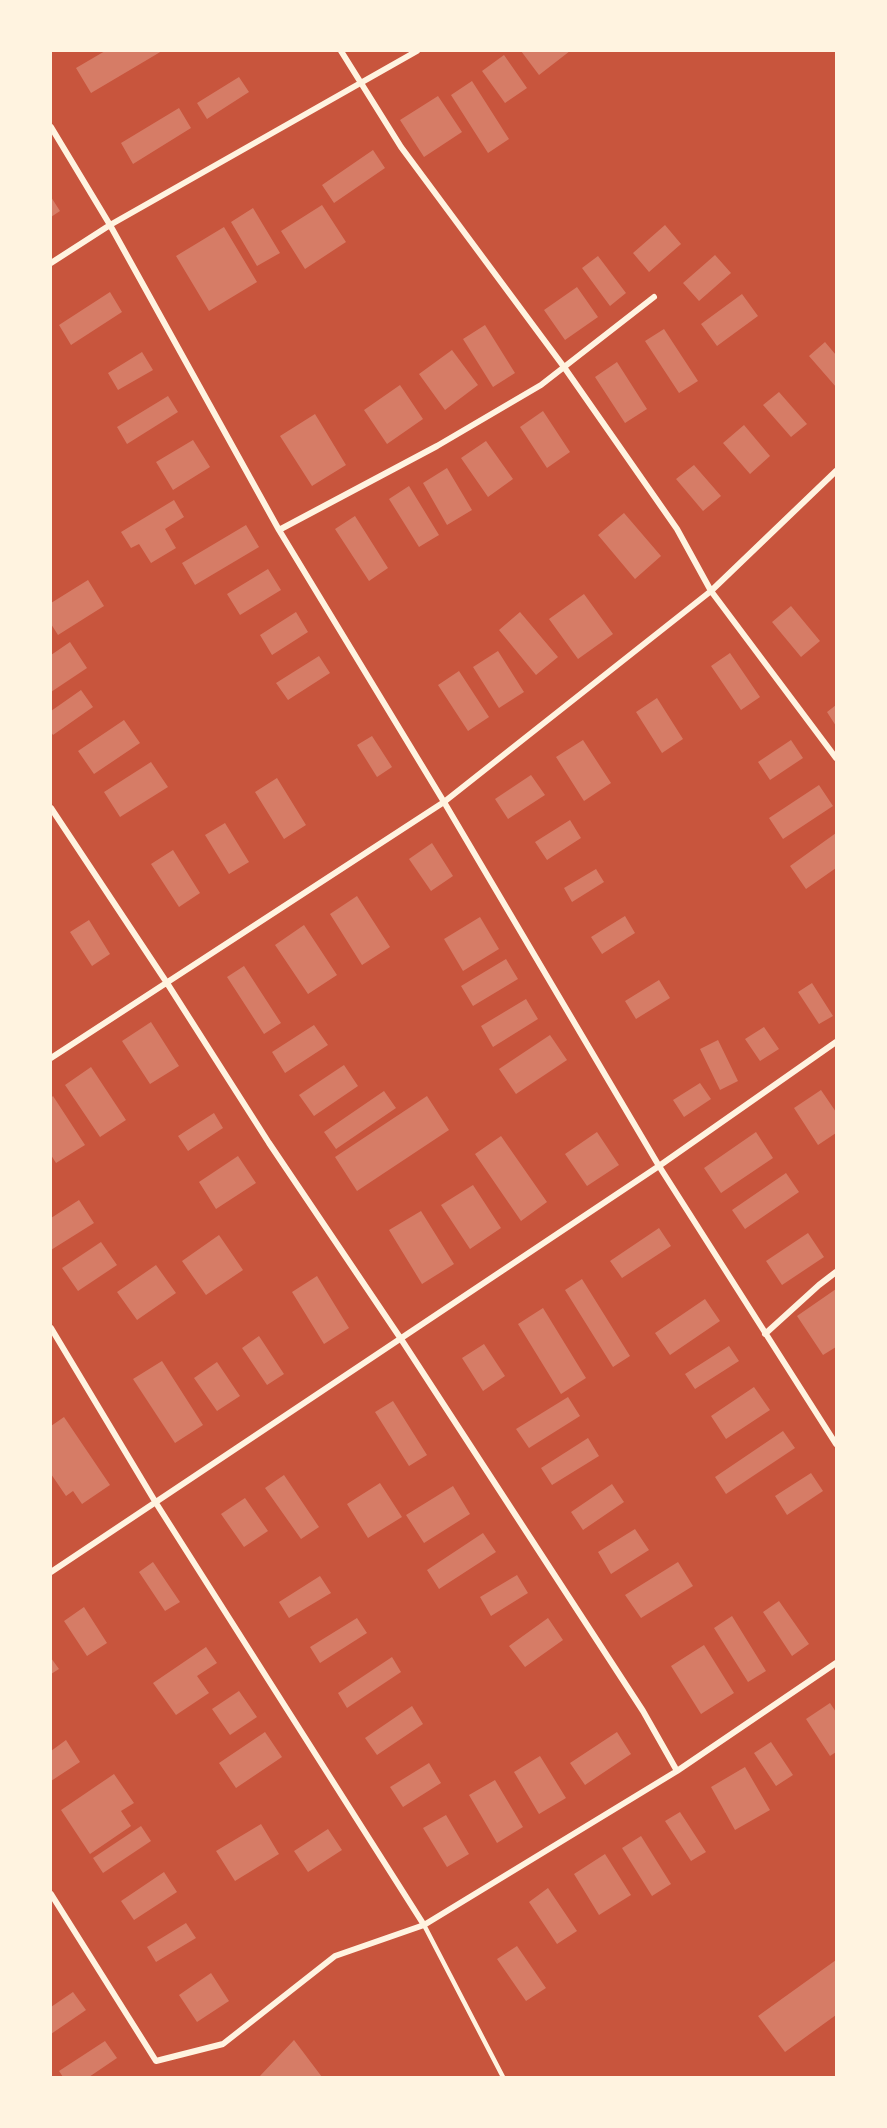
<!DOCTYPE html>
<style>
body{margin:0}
#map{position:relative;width:887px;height:2128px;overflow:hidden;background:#c8553d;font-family:"Source Serif 4",serif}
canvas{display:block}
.frame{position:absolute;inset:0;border:52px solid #fff3e0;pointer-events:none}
</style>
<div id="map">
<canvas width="887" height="2128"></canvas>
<div class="frame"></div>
</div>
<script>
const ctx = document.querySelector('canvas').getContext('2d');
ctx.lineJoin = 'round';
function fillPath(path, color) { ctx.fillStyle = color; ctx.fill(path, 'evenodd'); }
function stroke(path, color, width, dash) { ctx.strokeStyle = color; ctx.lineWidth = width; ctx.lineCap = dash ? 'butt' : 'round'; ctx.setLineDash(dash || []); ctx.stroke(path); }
fillPath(new Path2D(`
 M105,51H162L91,93L76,68Z
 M521,51H570L539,75Z
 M504,55L527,88L505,103L482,71Z
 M239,77L249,92L207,119L197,103Z
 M472,81L509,139L488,153L451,95Z
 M438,96L462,132L424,157L400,120Z
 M179,108L191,128L133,164L121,143Z
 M373,150L385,168L334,203L322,185Z
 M51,197L60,211L51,217Z
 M322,205L346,242L305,269L281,231Z
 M253,208L280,253L257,266L231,222Z
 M665,225L681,244L649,272L633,253Z
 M224,227L257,282L209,311L176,256Z
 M715,255L731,273L699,301L683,283Z
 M598,256L626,293L610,306L582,268Z
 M577,287L598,317L565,340L544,310Z
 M110,292L122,312L71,345L59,325Z
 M742,294L758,316L717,346L701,324Z
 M485,325L515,373L493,387L463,339Z
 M664,329L698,381L679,393L645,341Z
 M825,342L836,355V387L809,356Z
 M452,350L478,385L445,410L419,374Z
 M142,352L153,370L118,390L108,373Z
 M617,362L647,409L625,423L595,377Z
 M400,385L423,419L387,444L364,410Z
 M779,392L807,424L791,437L763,405Z
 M168,396L178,412L127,444L117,427Z
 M543,411L570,452L547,468L520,427Z
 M315,414L346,465L312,486L280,436Z
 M744,425L770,456L750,474L723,443Z
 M193,440L210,467L173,490L156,462Z
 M486,441L513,479L488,497L461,458Z
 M694,465L721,496L703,511L676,479Z
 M447,468L472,510L447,525L423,483Z
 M409,486L439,535L419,547L389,499Z
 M174,500L184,517L165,529L176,548L151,563L139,544L131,548L121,532Z
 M624,513L661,556L635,579L598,535Z
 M355,516L388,568L369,581L335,529Z
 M246,525L259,547L195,585L182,563Z
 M268,569L281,590L240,615L227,594Z
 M88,580L104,606L58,635L51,624V603Z
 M584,594L613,634L578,659L549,619Z
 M791,606L820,641L801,657L772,622Z
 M296,612L308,632L272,655L260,635Z
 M520,612L558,657L536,675L499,630Z
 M70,642L87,668L51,692V655Z
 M498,651L524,692L499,708L473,667Z
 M730,653L760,697L741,710L711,666Z
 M319,656L330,673L288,700L276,683Z
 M459,671L489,717L468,731L438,685Z
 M81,690L93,707L53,735L51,732V711Z
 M657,698L683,739L662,753L636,712Z
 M836,705V726L827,712Z
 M124,720L140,743L94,774L78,751Z
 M372,736L392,767L377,777L357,745Z
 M583,740L611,783L584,801L556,757Z
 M791,740L803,758L770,780L758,762Z
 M151,762L168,787L120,817L104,792Z
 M531,775L545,795L508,819L495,799Z
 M277,778L306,825L284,839L255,792Z
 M819,785L833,806L783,839L769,818Z
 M570,820L581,838L547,860L535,842Z
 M225,823L249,862L229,874L205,835Z
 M836,833V868L806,889L790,866Z
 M432,843L453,876L431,891L409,859Z
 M173,850L200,893L179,907L151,864Z
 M596,869L604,882L572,902L564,888Z
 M357,896L390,947L362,965L330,914Z
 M625,916L635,933L602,954L591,937Z
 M480,917L499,949L463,971L444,939Z
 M89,920L110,954L92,966L70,932Z
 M304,925L337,975L308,994L275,945Z
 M506,959L518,979L473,1006L461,986Z
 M244,966L281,1023L264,1034L227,977Z
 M659,980L670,998L636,1019L625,1001Z
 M812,983L833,1016L819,1024L798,992Z
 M526,999L538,1019L493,1047L481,1026Z
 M151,1022L179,1066L150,1084L122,1041Z
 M314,1025L328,1045L285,1073L272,1052Z
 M764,1027L779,1049L760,1061L745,1039Z
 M550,1035L567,1060L516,1094L499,1069Z
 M718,1040L738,1081L720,1090L700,1049Z
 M344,1065L358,1086L314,1116L299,1095Z
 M91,1067L126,1120L100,1137L65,1085Z
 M700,1083L711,1099L684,1117L673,1100Z
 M821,1090L836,1112V1133L818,1145L794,1108Z
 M384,1091L396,1108L336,1149L324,1132Z
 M53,1096L85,1145L56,1163L51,1155V1098Z
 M427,1096L449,1130L357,1191L335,1157Z
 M214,1113L223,1128L188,1151L178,1136Z
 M597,1132L619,1165L587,1186L565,1154Z
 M756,1132L773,1158L721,1193L704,1168Z
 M501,1136L547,1202L521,1221L475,1154Z
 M238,1156L256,1183L216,1209L199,1182Z
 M786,1173L799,1192L745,1229L732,1210Z
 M473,1185L501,1228L470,1249L441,1205Z
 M79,1200L94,1223L51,1250V1218Z
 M421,1211L454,1264L422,1284L389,1230Z
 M659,1228L671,1246L622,1278L610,1261Z
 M808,1233L824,1257L782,1285L766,1261Z
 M219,1235L243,1270L206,1295L182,1261Z
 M101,1242L117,1265L78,1291L62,1268Z
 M156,1265L176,1293L137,1320L117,1292Z
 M317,1276L349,1328L324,1344L292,1292Z
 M582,1279L630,1356L613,1367L565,1290Z
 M836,1289V1347L823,1355L797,1316Z
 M705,1299L720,1321L670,1355L655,1333Z
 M543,1308L586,1378L561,1394L518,1324Z
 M259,1336L284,1374L267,1385L242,1348Z
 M484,1344L505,1376L483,1391L462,1358Z
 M729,1346L739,1361L695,1389L685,1374Z
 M162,1361L203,1425L175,1443L133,1379Z
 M217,1362L240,1396L217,1411L194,1378Z
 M754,1387L770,1410L726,1439L711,1416Z
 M568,1397L580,1416L529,1448L516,1429Z
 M393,1401L427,1455L409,1466L375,1412Z
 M64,1417L110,1485L82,1504L73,1491L66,1496L51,1474V1426Z
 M783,1431L795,1448L726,1494L715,1477Z
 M588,1438L599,1456L552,1485L541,1468Z
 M811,1473L823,1491L787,1515L775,1496Z
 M284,1475L319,1527L301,1539L265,1488Z
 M380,1483L402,1517L368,1538L347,1504Z
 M612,1484L624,1502L583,1530L571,1512Z
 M453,1486L470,1514L424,1543L406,1515Z
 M245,1498L268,1531L244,1547L221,1514Z
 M635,1529L649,1550L611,1574L598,1552Z
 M483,1533L496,1552L439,1589L427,1570Z
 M153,1562L180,1602L165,1611L139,1572Z
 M678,1562L693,1586L641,1618L625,1595Z
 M517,1575L528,1593L491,1616L480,1597Z
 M320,1576L331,1593L289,1618L279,1602Z
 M779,1601L809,1644L792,1656L763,1612Z
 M84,1607L107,1643L87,1656L64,1621Z
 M732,1616L766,1671L748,1682L714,1628Z
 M357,1618L367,1633L320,1663L310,1647Z
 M548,1618L563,1640L525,1667L509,1646Z
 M704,1645L734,1693L701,1714L671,1666Z
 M206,1647L217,1663L197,1676L209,1693L176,1715L153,1683Z
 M392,1657L401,1672L347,1708L338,1693Z
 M51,1658L59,1669L51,1674Z
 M239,1691L257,1717L230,1735L212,1709Z
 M830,1703L836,1712V1752L830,1756L806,1719Z
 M412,1706L423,1724L377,1755L365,1738Z
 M265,1732L282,1757L236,1788L219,1763Z
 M617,1732L631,1754L585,1785L570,1763Z
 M66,1740L80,1762L51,1781V1751Z
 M771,1742L793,1775L776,1786L754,1753Z
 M540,1756L566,1798L539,1814L514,1772Z
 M429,1763L441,1783L403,1807L390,1787Z
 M745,1767L770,1810L735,1830L711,1787Z
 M114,1774L134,1803L121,1811L131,1826L90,1854L61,1810Z
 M495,1780L523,1827L497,1843L469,1795Z
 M680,1812L706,1852L691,1861L665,1821Z
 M446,1815L469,1854L447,1867L423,1828Z
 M261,1824L279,1854L235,1881L216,1851Z
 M141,1826L151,1841L103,1873L93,1858Z
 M328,1829L342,1850L308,1872L294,1851Z
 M641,1836L671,1884L652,1896L622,1848Z
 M605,1854L631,1895L599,1915L574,1874Z
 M164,1872L177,1892L134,1920L121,1901Z
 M548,1888L577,1931L557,1944L529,1902Z
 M186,1923L196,1938L156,1962L147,1947Z
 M517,1946L546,1988L526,2001L497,1959Z
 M836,1960V2015L785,2052L758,2016Z
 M211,1973L229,2001L197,2022L179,1995Z
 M73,1992L86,2010L51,2034V2007Z
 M294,2040L322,2077H259Z
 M105,2041L117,2058L89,2077H63L59,2071Z`), '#d67c66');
stroke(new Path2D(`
 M424,1925L503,2077`), '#fff3e0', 4.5);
stroke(new Path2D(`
 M341,51L401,147L564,367L677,529L711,591L836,758
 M51,127L110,225L279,530L444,802L659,1166L836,1444
 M51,263L110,225L417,51
 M279,530L437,446L541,385L654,297
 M51,808L167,983L269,1143L401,1339L643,1711L677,1771
 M51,1058L444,802L711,591L836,471
 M51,1328L156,1503L424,1925
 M765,1334L819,1285L836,1272
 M51,1572L659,1166L836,1042
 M51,1894L156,2061L223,2044L335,1956L424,1925L677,1771L836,1663`), '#fff3e0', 6);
</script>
